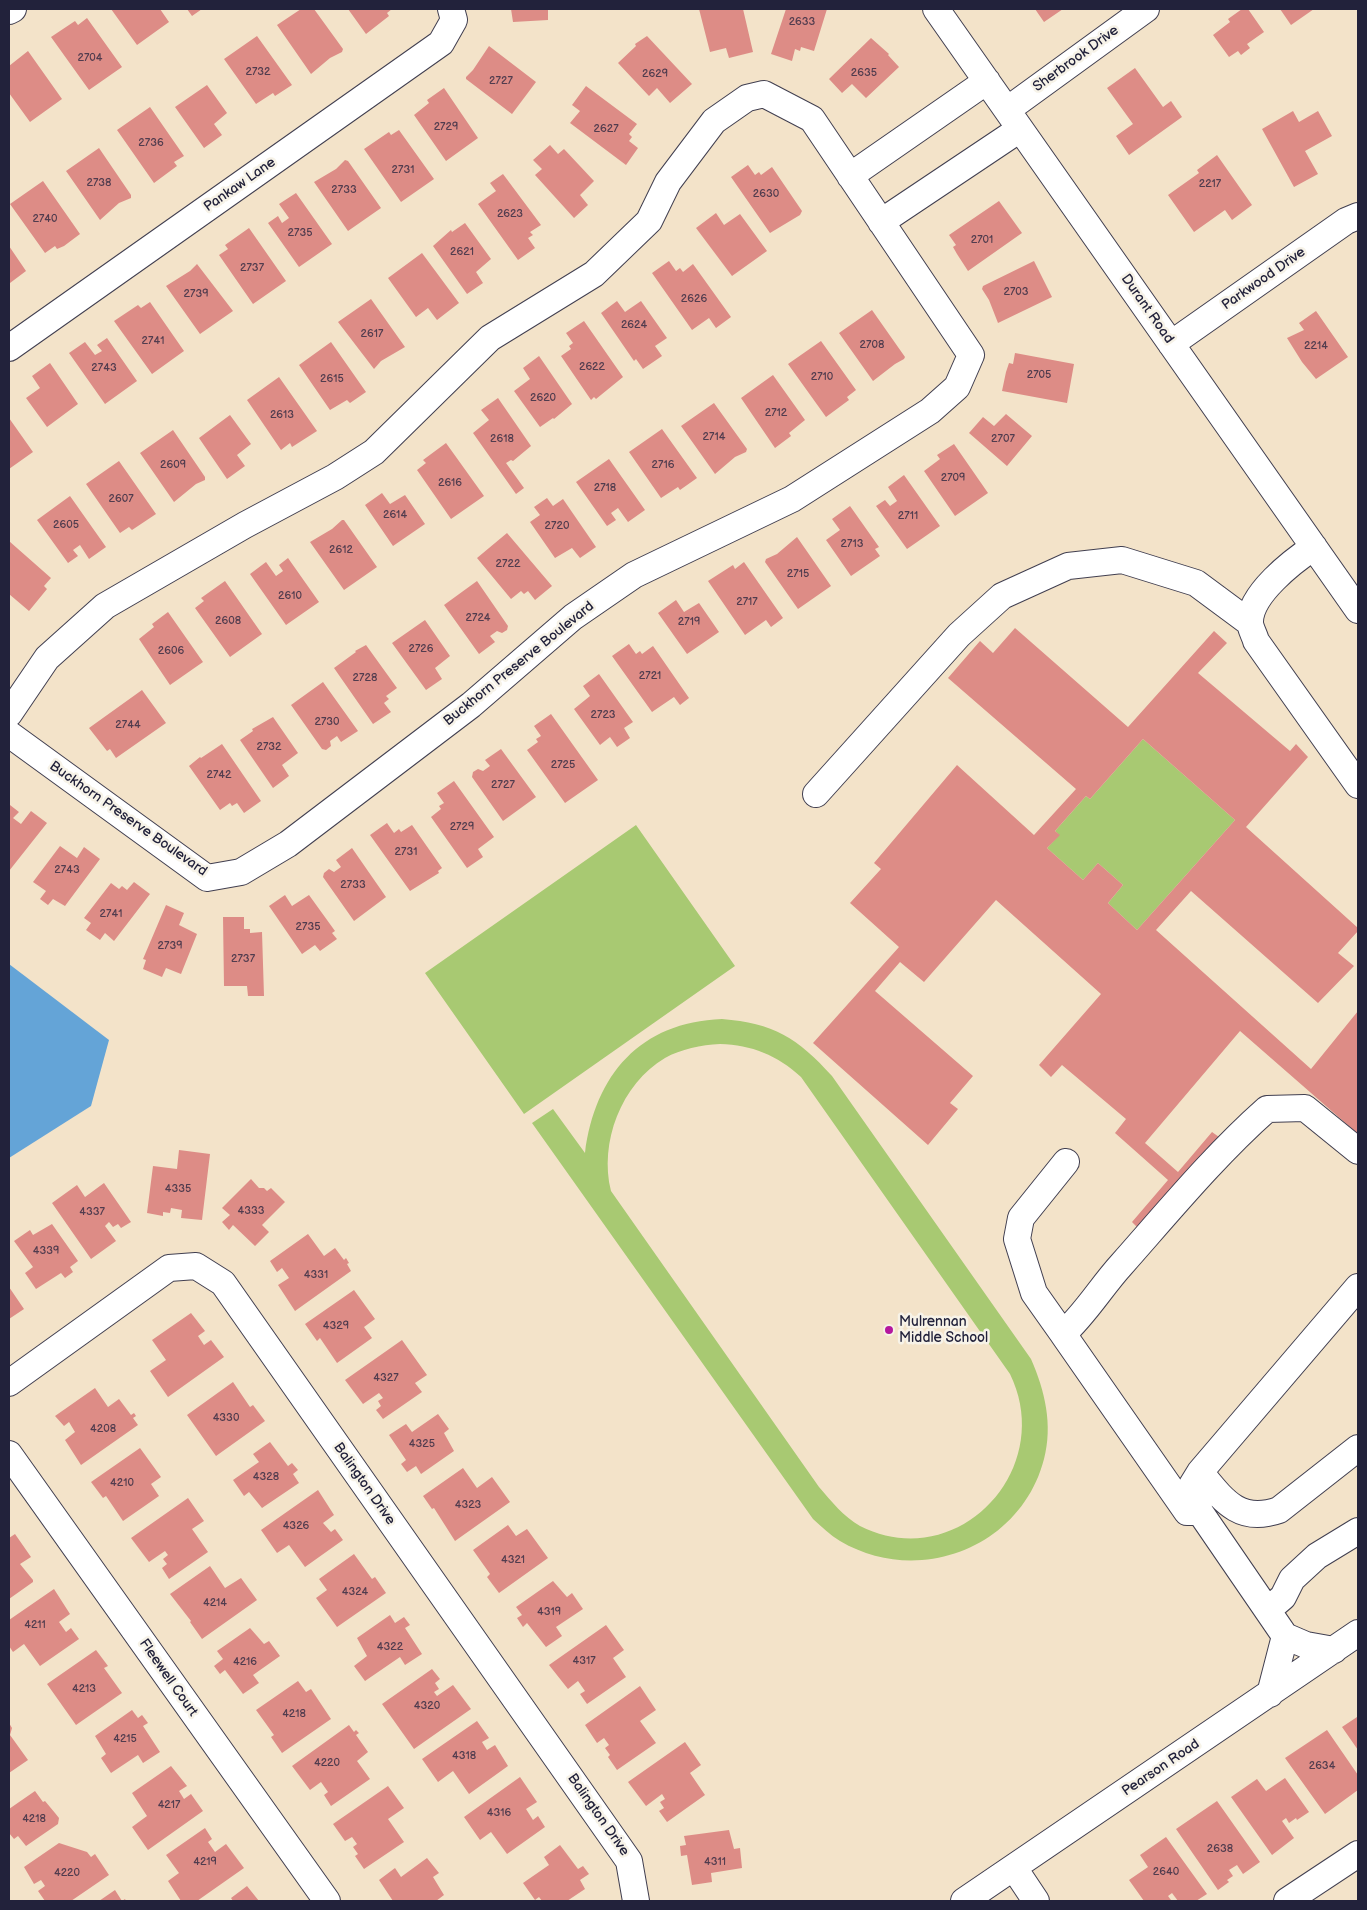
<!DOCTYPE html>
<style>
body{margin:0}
#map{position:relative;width:1367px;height:1910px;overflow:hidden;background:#f3e3c9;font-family:"Balsamiq Sans",sans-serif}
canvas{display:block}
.frame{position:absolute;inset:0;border:10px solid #22223b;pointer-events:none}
</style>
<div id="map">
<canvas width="1367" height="1910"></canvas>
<div class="frame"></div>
</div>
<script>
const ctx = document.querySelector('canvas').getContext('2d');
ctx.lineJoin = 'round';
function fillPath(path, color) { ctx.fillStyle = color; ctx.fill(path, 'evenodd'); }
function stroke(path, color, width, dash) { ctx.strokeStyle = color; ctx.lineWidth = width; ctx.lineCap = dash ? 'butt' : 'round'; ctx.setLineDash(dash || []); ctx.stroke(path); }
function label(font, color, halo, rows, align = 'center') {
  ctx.font = font + ' "Balsamiq Sans",sans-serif'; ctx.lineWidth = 5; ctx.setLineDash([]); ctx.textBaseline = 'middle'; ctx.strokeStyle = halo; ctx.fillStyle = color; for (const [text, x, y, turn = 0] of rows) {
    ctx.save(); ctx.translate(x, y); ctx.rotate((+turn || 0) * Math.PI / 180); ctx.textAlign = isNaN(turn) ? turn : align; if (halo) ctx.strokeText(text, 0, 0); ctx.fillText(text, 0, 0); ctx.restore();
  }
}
fillPath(new Path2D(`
 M1143,739L1235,820L1137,930L1108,903L1123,885L1098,863L1083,880L1047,848L1059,835L1055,831L1086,796L1090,799Z
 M636,825L735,966L524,1114L425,973Z
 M722,1019C773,1023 798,1038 832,1076L1031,1359C1045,1391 1053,1425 1044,1459C1021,1548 918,1587 840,1541C830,1535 822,1527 813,1519L532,1123L553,1109L585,1153C595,1075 640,1022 722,1019ZM720,1044C752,1045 777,1055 801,1077L1010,1374C1057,1470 957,1575 860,1526C844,1517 831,1501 819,1487L611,1191C599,1143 621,1084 665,1058C681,1049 701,1045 720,1044Z`), '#a8c972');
fillPath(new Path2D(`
 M9,964L109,1040L91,1106L9,1158Z`), '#64a4d7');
fillPath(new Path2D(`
 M111,9H160L169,22L137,45Z
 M187,9H202L192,16Z
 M301,9H314L343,49L342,52L330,58L311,74L277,25Z
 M348,9H392L387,13L389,16L366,34Z
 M511,9H548V20L513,22Z
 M699,9H743L753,52L729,58L726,48L710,52Z
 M786,9H827L814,51L801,47L800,51L795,49L792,61L771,54Z
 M1035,9H1063L1044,22Z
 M1242,9H1248L1264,32L1247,44L1250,48L1241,55L1238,51L1229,57L1213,35L1230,22L1228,19Z
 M1280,9H1314L1291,25Z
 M87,18L122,67L89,90L51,37L75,21L78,25Z
 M257,36L292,85L275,96L273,93L256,104L224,59Z
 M647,36L692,84L670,103L657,88L649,96L618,63L636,46L635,44Z
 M871,38L889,54L888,55L899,67L866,98L852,84L842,93L829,79Z
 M489,46L536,82L512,114L466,79V77L473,70Z
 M28,51L62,99L30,122L9,93V66Z
 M1135,68L1163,107L1171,101L1182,117L1129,155L1116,136L1133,124L1107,88Z
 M207,85L227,113L214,124L222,135L204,148L175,107Z
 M586,86L637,124L629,134L632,137L629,141L638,148L626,165L570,123L580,111L572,105Z
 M444,88L478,138L446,161L414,115L429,103L427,100Z
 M150,107L184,156L174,162L177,166L154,183L117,130Z
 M1293,111L1299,122L1318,111L1332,136L1305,151L1318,174L1294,187L1262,129Z
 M399,130L434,179L401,202L364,149L389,132L391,135Z
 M550,145L558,154L564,149L594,181L580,195L588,205L574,218L535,175L542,169L533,160Z
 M99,148L131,195V198L119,203L100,220L66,171Z
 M1217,155L1252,205L1232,220L1225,210L1194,232L1168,195L1199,173L1197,170Z
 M345,160L348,161L381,208L348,231L314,182L336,169Z
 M748,165L755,175L759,172L761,175L772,167L802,211L800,215L770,233L731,177Z
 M503,174L541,225L530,232L533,235L528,238L535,248L518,260L478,204L496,191L490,183Z
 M43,181L80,234L64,246L57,249L55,246L45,253L10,204Z
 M296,193L332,244L299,267L268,223L278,216L282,223L289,218L279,204Z
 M999,201L1022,233L968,271L957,254L953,247L956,245L949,235Z
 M716,213L724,225L740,214L767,251L732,276L696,228Z
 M465,223L491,259L476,272L483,283L467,294L433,246L451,230L452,232Z
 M249,228L286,281L253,304L219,255L228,249L225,245Z
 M9,246L26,271L10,283L9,281Z
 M422,253L459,303L437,320L428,308L416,317L388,278Z
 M669,261L676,271L680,268L683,272L693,264L731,317L716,328L709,318L692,330L652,273Z
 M1034,261L1052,297L998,323L989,300L982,289L983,286Z
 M197,264L233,311L200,334L166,286L190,271Z
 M371,299L405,347L381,361L374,369L338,322Z
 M617,301L625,312L641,301L667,338L655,346L662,356L643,369L636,359L634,361L601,313Z
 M150,302L184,351L152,374L114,321L138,305L141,308Z
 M872,310L905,357L904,359L895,364L873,381L839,333Z
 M1316,311L1348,357L1316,379L1302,362L1287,338L1304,330L1299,323Z
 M584,321L623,377L596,399L594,397L591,400L561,356L571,349L569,346L573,343L566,333Z
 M107,338L137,381L105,404L69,353L85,342L95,355L102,351L97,345Z
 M821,341L856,390L847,397L849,400L826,417L788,364Z
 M331,342L366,392L350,403L347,400L330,410L299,365Z
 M1015,353L1074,364L1067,403L1002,391L1006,372L1009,363L1013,364Z
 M539,356L572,404L554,419L553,418L540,427L514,391L530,379L523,368Z
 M50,363L78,404L47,427L26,398L40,388L32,376Z
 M773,375L805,420L789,433L791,436L775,448L741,398Z
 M279,377L317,431L292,447L290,443L281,450L247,400Z
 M498,398L531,446L513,461L511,460L506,463L524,488L516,494L473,433L489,420L481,410Z
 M714,403L747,449L746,452L735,457L715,474L681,426Z
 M1006,414L1032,436L1007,466L969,433L983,417L994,426Z
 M230,415L251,444L237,455L245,466L227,479L199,438Z
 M9,418L33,452L9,469Z
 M662,429L697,478L680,490L678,487L661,498L629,452Z
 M173,430L205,477V480L196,484L174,502L140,453Z
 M446,443L484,496L451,519L417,470L426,463L423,460Z
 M954,444L988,493L955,516L924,471L940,459L937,455Z
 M609,459L645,510L628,522L618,508L611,513L616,520L607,526L576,482Z
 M119,461L156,514L132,530L129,527L120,533L86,484Z
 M904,475L940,526L907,549L876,506L885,500L890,506L897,501L888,487Z
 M382,493L390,504L405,495L425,524L393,546L365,505Z
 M70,496L106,547L89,559L80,545L73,550L78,556L68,563L37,520Z
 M547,498L553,506L563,499L596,547L580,558L572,548L555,558L530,522L540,515L534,507Z
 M850,506L879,547L875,549L880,556L851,576L826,540L840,530L832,519Z
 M342,520H344L377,567L344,590L310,542L332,529Z
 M507,533L552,586L535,600L528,591L524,594L521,591L511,599L477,558Z
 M797,537L831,586L798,609L765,562L766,559L777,554Z
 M9,541L51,578L44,586L47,589L29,611L9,594Z
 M288,558L319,602L286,625L250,574L266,562L276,576L283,571L279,565Z
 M744,562L783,618L771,627L766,620L745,635L708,581L733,565L735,569Z
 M225,581L262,634L230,657L195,608L204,601L201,598Z
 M477,581L508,626L507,630L502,633L497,631L490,636L495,642L479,654L444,605Z
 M676,600L684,612L699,603L719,632L687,654L658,613Z
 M168,612L203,662L170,685L139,639L154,627L152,624Z
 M425,620L450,656L435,668L442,679L426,690L392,643Z
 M1015,628L1128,727L1214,631L1227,643L1198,673L1290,751L1296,744L1308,757L1246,827L1358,928V931L1338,953L1354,966L1318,1003L1191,891L1156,930L1311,1069L1358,1011V1134L1240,1031L1145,1143L1178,1172L1212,1132L1219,1137L1139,1229L1132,1222L1168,1180L1115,1133L1126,1119L1062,1065L1051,1077L1039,1065L1101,994L996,900L924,982L900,962L875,991L973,1076L950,1103L958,1109L928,1145L813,1043L899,947L850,903L881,869L874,863L957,765L1034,835L1076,789L948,678L980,641L993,653ZM1143,739L1235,820L1137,930L1108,903L1123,885L1098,863L1083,880L1047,848L1060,835L1055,831L1086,796L1090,799Z
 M629,644L636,654L640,651L642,654L653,646L689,698L680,705L674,697L652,712L612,656Z
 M366,645L397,688L386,696L389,699L384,703L391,712L373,724L334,668L356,652L355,651Z
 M599,674L633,722L624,728L630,738L617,747L610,737L600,745L574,709L590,696L583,686Z
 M323,682L358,731L341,742L337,736L330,741L331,746L326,750L322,749L291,705Z
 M142,690L166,723L116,758L110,749L107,751L89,728Z
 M551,714L598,780L565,803L527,750L538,742L536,739L541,736L534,726Z
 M273,717L298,753L282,765L289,776L273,788L240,740L253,731L252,729Z
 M222,744L261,801L244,813L237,803L232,806L230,803L220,810L189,766L200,757L201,758Z
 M501,749L536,797L503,821L472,777L473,772L478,769L483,771L490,766L485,760Z
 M454,781L494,837L478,849L483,857L467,868L431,817L441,809L439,806L444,803L437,793Z
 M10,805L19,812L13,818L21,824L31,811L47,823L9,871Z
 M387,823L394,833L399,829L401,832L412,825L442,868L438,871L439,873L410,891L370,835Z
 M60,846L77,858L84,847L100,859L65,906L53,899L48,905L40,899L46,891L33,882Z
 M352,848L386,897L354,921L323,877L324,873L329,869L334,872L341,867L336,860Z
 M134,882L150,894L114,941L105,933L100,940L86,930L91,923L84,918L111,883L119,889L122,886L127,890Z
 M285,895L292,906L309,895L335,931L332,933L337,939L320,951L315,945L302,954L269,906Z
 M166,905L184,913L179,925L197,934L181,974L166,968L162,977L143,969L146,960L143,959Z
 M223,917H244V929H250V933L262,932L264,996H248L247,986H224Z
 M179,1150L210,1154L202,1220L181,1218L182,1210L171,1208L170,1213L163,1212V1216L147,1213L153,1166L177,1169Z
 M251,1179L259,1188H264L267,1191L271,1188L285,1202L262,1225L269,1232L255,1246L233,1225L229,1230L222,1222L230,1215L222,1208Z
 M104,1183L131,1222L121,1228L118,1224L113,1227L109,1222L105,1226L116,1241L91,1259L52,1203L77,1185L85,1197Z
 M52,1224L78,1261L70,1267L73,1272L65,1278L61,1273L36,1289L25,1273L33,1267L14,1241L30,1230L33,1235Z
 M308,1234L324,1256L335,1248L344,1260L346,1258L349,1263L347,1264L351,1271L295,1311L278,1285L289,1278L282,1268L277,1272L270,1261Z
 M9,1287L24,1309L9,1319Z
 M354,1290L375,1319L364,1327L372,1338L337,1363L320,1338L317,1341L305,1324Z
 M191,1313L205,1331L198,1336L204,1345L211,1340L224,1357L168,1397L150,1371L166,1360L152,1340Z
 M402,1340L427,1375L415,1383L422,1392L383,1419L376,1410L381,1406L378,1401L383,1398L379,1393L363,1404L345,1380Z
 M233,1382L250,1407L253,1405L265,1421L216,1456L187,1415Z
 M95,1388L108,1407L119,1399L131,1415L134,1413L136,1416L133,1418L138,1425L81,1465L65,1440L75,1432L69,1422L64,1426L55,1416Z
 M438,1414L449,1429L444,1433L454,1451L421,1474L416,1466L407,1472L401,1464L406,1460L389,1435L406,1424L412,1432Z
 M270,1442L288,1466L292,1463L298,1470L293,1474L299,1483L262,1508L249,1492L244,1496L233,1480L259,1462L253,1454Z
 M140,1448L161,1477L151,1484L159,1496L123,1521L106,1496L103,1498L91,1482Z
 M463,1468L477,1488L492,1477L510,1502L455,1541L434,1508L432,1509L423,1496Z
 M318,1490L334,1515L323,1523L331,1532L335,1529L343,1540L305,1567L289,1545L277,1553L261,1530Z
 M188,1498L204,1521L192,1529L208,1552L169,1579L162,1568L167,1564L163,1559L168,1555L165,1551L149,1562L131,1538Z
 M508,1525L516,1536L527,1529L548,1558L499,1593L487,1577L490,1574L473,1550Z
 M15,1534L31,1557L20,1564L33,1580V1582L9,1599V1538Z
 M354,1554L372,1579L375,1577L386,1593L337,1627L316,1598L327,1590L319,1579Z
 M210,1566L225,1588L241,1578L257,1600L202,1639L190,1622L191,1621L170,1594Z
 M553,1581L567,1597L572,1593L583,1609L556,1627L562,1636L546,1647L527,1623L523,1627L517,1618L522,1615L516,1607Z
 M54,1589L70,1614L59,1622L66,1632L71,1628L79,1639L40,1666L24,1644L13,1652L9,1646V1620Z
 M390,1615L395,1623L404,1617L410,1625L405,1628L422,1654L405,1665L400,1657L365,1681L354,1666L367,1656L357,1638Z
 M606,1625L624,1650L613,1658L626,1677L587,1704L580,1694L585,1691L578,1681L568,1689L549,1665Z
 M250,1628L264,1644L269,1641L280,1656L253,1675L259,1683L243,1694L225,1670L220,1674L214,1666L223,1659L217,1651Z
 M96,1650L108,1666L104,1668L122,1693L76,1725L47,1684Z
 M432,1669L440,1679L435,1683L439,1689L434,1692L437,1696L453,1685L471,1709L414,1749L382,1704Z
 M298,1681L306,1692L311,1689L331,1719L282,1753L271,1737L274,1735L256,1710Z
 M640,1686L656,1710L640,1721L656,1743L617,1770L608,1757L610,1755L605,1748L609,1745L604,1738L597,1743L585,1725Z
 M132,1710L138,1718L142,1715L148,1723L143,1726L160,1752L143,1763L138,1755L111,1773L101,1758L106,1754L95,1736Z
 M1357,1717L1358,1718V1750L1342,1727Z
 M477,1721L489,1738L482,1742L487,1750L495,1745L508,1766L469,1794L453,1771L438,1782L422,1759Z
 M9,1723L12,1728L10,1735L28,1760L9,1773Z
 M349,1725L354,1732L356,1730L359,1733L356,1735L368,1752L357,1761L370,1779L331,1806L324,1795L328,1792L321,1782L310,1790L292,1766Z
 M1327,1730L1358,1775V1790L1325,1814L1285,1758Z
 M685,1742L701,1765L690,1773L705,1795L667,1822L659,1811L664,1808L660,1802L665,1799L662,1794L646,1806L628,1782Z
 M171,1766L187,1786L179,1791L184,1799L191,1794L203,1811L148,1850L132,1827L147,1816L132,1793Z
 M520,1777L537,1802L526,1809L533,1820L538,1816L545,1827L507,1854L491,1832L480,1840L464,1817Z
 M1285,1778L1309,1812L1297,1820L1296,1818L1289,1823L1286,1818L1282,1821L1294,1838L1272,1855L1231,1797L1257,1779L1266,1791Z
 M388,1786L404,1808L388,1819L404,1842L364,1869L355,1856L358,1854L353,1847L357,1844L352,1837L345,1841L333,1824Z
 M35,1791L43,1802L45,1801L55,1813L59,1818L58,1824L26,1846L18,1836L14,1839L9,1833V1809Z
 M1217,1801L1260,1862L1243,1874L1237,1865L1229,1870L1233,1876L1227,1880L1229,1882L1218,1890L1176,1829Z
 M205,1828L212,1839L208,1842L215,1852L226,1844L244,1868L197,1901H181L168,1881L179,1873L166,1855Z
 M729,1830L734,1849L740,1848L742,1868L711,1873L712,1882L692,1885L687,1855L681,1856L680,1846L686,1845L684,1836Z
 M1166,1837L1207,1894L1196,1901H1178L1172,1893L1168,1896L1171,1900L1169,1901H1144L1129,1880L1148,1867L1140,1855Z
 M59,1843L87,1852L91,1857L95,1854L109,1875L71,1901H45L38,1891L45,1886L41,1880L34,1884L24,1867Z
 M560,1845L578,1869L583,1866L589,1874L580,1880L585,1889L567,1901H542L539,1897L535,1900L523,1883L549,1865L544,1857Z
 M427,1858L439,1873L433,1877L444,1895L436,1901H393L379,1880L395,1868L401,1877Z
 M247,1886L259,1901H233L231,1898Z
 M115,1890L122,1901L125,1899L126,1901H99Z`), '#dd8c86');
const minor = new Path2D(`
 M936,9L1358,610
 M9,11L13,9
 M1007,110L1146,9
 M850,176L987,81
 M881,222L1020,129
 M1171,344L1346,221L1358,216
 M9,348L441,43L454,20L451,9
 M1314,547C1293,561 1250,594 1250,622C1250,628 1255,636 1256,641L1358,785
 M9,714L47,658L105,606L245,525L335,477L374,452L490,338L594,274L649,221L668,182L714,121L747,98L764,94L812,119L971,355L957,387L930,411L792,499L634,575L573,617L471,705L288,844L241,872L207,878L9,734
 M816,794L959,635L1002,596L1068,566L1122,560L1196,583L1250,623
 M1063,1334L1034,1293L1017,1239L1021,1218L1066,1162
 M9,1383L169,1268L196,1266L223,1283L629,1861L636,1901
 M9,1454L327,1901
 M1200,1472C1223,1500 1239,1524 1279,1510L1358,1448
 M1200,1512H1187L1063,1334C1086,1313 1101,1287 1122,1264C1168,1212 1215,1155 1267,1109L1305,1108L1358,1151
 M1269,1609L1283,1597L1292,1579L1317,1556L1358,1531
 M1334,1650L1306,1645L1285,1636L1200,1512L1192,1485L1200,1472L1358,1287
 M1270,1694L1285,1636
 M1014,1868L1036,1901
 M964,1901L1358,1633
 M1287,1901L1358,1854`);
stroke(minor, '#413f50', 28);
stroke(minor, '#fff', 26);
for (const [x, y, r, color] of [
 [889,1330,5,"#b5179e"]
]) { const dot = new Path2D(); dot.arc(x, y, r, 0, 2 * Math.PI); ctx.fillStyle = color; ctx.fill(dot); stroke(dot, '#f7f3e8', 2); }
label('11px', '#513c4e', null, [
 ["2633",802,22],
 ["2704",90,58],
 ["2732",258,72],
 ["2635",864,73],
 ["2629",655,74],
 ["2727",501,81],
 ["2729",446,127],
 ["2627",606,129],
 ["2736",151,143],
 ["2731",403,170],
 ["2738",99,183],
 ["2217",1210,184],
 ["2733",344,190],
 ["2630",766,194],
 ["2623",510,214],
 ["2740",45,219],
 ["2735",300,233],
 ["2701",982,240],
 ["2621",462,252],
 ["2737",252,268],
 ["2703",1016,292],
 ["2739",196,294],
 ["2626",694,299],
 ["2624",634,325],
 ["2617",372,334],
 ["2741",153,341],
 ["2708",872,345],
 ["2214",1316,346],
 ["2622",592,367],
 ["2743",104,368],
 ["2705",1039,375],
 ["2710",822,377],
 ["2615",332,379],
 ["2620",543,398],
 ["2712",776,413],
 ["2613",282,415],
 ["2714",714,437],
 ["2618",502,439],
 ["2707",1003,439],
 ["2609",173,465],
 ["2716",663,465],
 ["2709",953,478],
 ["2616",450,483],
 ["2718",605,488],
 ["2607",121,499],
 ["2614",395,515],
 ["2711",908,516],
 ["2605",66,525],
 ["2720",557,526],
 ["2713",852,544],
 ["2612",341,550],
 ["2722",508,564],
 ["2715",798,574],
 ["2610",290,596],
 ["2717",747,602],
 ["2724",478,618],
 ["2608",228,621],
 ["2719",689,622],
 ["2726",421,649],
 ["2606",171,651],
 ["2721",650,676],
 ["2728",365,678],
 ["2723",603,715],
 ["2730",327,722],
 ["2744",128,725],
 ["2732",269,747],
 ["2725",563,765],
 ["2742",219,775],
 ["2727",503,785],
 ["2729",462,827],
 ["2731",406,852],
 ["2743",67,870],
 ["2733",353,885],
 ["2741",111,914],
 ["2735",308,927],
 ["2739",170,946],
 ["2737",243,959],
 ["4335",178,1189],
 ["4333",251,1211],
 ["4337",92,1212],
 ["4339",46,1251],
 ["4331",316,1275],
 ["4329",336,1326],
 ["4327",386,1378],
 ["4330",226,1418],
 ["4208",103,1429],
 ["4325",422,1444],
 ["4328",266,1477],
 ["4210",122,1483],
 ["4323",468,1505],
 ["4326",296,1526],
 ["4321",513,1560],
 ["4324",355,1592],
 ["4214",215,1603],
 ["4319",549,1612],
 ["4211",35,1625],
 ["4322",390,1647],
 ["4317",584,1661],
 ["4216",245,1662],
 ["4213",84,1689],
 ["4320",427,1706],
 ["4218",294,1714],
 ["4215",125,1739],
 ["4318",464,1756],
 ["4220",327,1763],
 ["2634",1322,1766],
 ["4217",169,1805],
 ["4316",499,1813],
 ["4218",34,1819],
 ["2638",1220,1849],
 ["4219",205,1862],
 ["4311",715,1862],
 ["2640",1166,1872],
 ["4220",67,1873]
]);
label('14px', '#22223b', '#f7f3e8', [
 ["Sherbrook Drive",1076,59,-36],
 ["Pankaw Lane",240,185,-35],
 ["Parkwood Drive",1264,279,-35],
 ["Durant Road",1147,309,55],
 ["Buckhorn Preserve Boulevard",519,664,-39],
 ["Buckhorn Preserve Boulevard",128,819,35],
 ["Balington Drive",364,1484,55],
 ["Fleewell Court",168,1678,55],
 ["Pearson Road",1161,1768,-34],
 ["Balington Drive",598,1815,55]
]);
label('14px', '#22223b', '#f7f3e8', [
 ["Mulrennan",899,1322],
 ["Middle School",899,1338]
], 'left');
</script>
